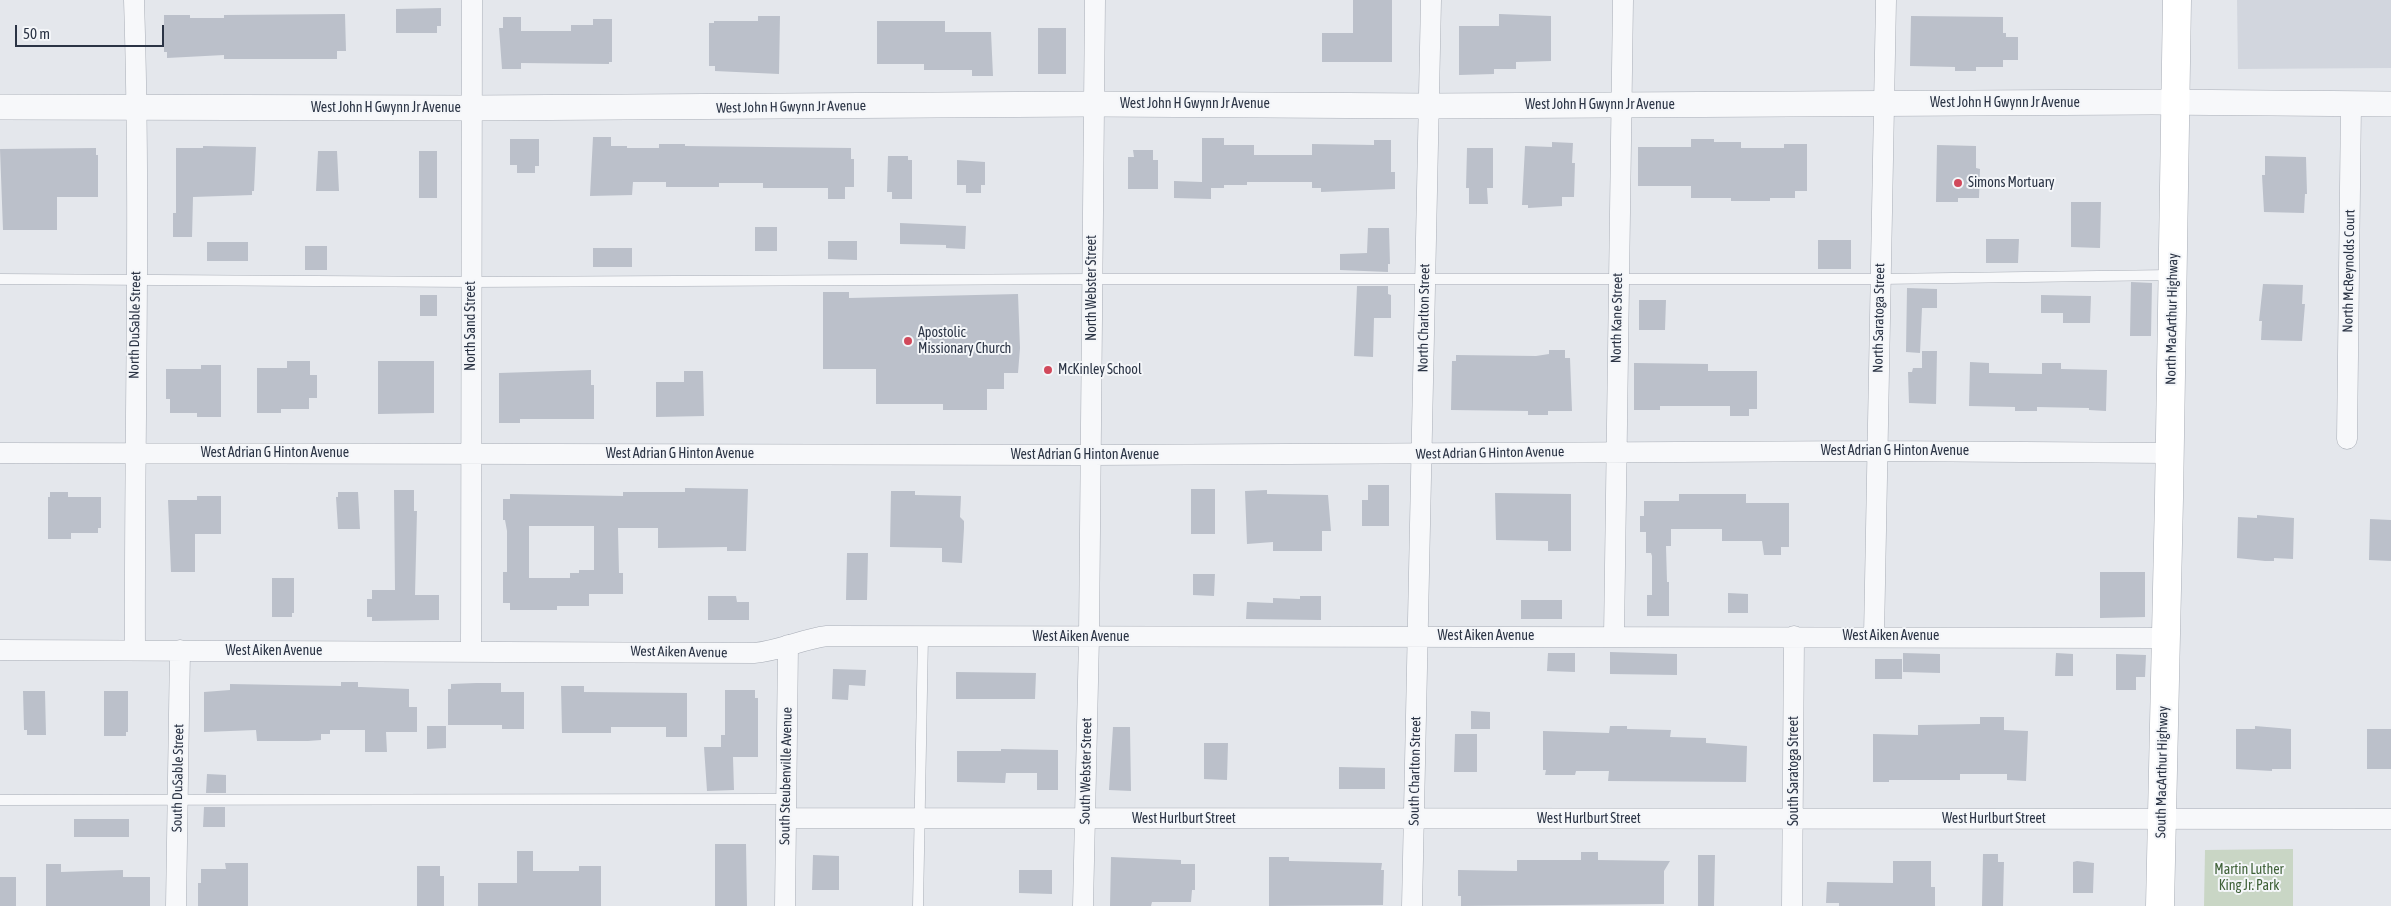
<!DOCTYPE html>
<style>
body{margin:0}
#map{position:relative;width:2391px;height:906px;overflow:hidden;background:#e4e7ec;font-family:"Asap Condensed",sans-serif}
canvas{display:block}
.scale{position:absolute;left:15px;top:25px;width:149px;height:22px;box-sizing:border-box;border:2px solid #2b3445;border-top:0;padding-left:6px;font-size:15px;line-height:18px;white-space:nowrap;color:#2b3445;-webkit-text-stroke:4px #f4f6f9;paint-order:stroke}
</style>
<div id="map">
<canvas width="2391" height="906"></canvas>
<div class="scale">50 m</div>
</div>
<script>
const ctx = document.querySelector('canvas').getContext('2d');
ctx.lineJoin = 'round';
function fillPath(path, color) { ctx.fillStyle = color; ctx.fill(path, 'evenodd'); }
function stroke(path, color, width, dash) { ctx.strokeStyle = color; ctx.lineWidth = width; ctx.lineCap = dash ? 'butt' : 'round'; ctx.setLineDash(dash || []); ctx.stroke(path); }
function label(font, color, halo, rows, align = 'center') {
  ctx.font = font + ' "Asap Condensed",sans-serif'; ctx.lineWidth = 4; ctx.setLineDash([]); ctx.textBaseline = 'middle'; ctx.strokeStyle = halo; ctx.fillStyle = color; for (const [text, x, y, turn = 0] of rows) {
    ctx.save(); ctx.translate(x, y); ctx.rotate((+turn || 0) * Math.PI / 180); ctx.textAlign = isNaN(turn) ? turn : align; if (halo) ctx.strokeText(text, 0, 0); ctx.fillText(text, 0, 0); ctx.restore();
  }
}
fillPath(new Path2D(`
 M2237,0H2391V68L2238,69Z`), '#d2d6de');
fillPath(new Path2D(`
 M2293,849V906H2204L2205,850Z`), '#c9d6c5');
fillPath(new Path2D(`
 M1353,0H1392V62H1322V33H1353Z
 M441,8V26H437V33H396V9Z
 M345,14L346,51H337V59H224V55L167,58V52H164V15H190V18H224V15Z
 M1499,14L1551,16V61L1516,62V69H1494V74L1459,75V26H1499Z
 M758,16H780L779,74L715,71V66H709V23H714V21H758Z
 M1911,16L2003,17V33H2006V37H2018V60H2003V67H1976V71H1955V67L1910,66Z
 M503,17H521V31H571V25H593V19H612V62H609V64L521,63V69H502L499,28H503Z
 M877,21H945V32H991L993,76H972V70H924V64H877Z
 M1038,28H1066V74H1038Z
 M593,137H611V146H627V148H659V144H685V146L851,148V159H854V187H845V199H828V188H763V183H719V187H666V182H633L632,195L590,196Z
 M1202,138H1224V145H1254V155H1312V144L1374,145V140H1391V172H1395V189L1321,192V188H1312V182H1247V185H1224V188H1211V199L1174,198V181L1202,182Z
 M510,139H539V166H535V173H517V165H510Z
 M1691,139H1714V142H1741V148H1784V144H1807V191H1795V198H1770V201H1731V198H1691V186H1638V147H1691Z
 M1552,142L1573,143L1572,163H1575L1574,197H1562V206L1528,208V205H1522L1525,146L1552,147Z
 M1937,145L1976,146V168L1980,169L1979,198H1958V202H1936Z
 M203,146L256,147L254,191H252V195L193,197L192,237H173V213H176V148H203Z
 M96,148V155H98V197H57V230H3L0,149Z
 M1467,148H1493V188H1487L1488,204H1469V188H1466Z
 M1133,150H1153V160H1158V189H1128V157H1134Z
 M318,151H337L339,191H316Z
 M419,151H437V198H419Z
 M888,156H908V160H912V199H892V192H887Z
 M2265,156L2306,157L2307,194H2305L2304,213L2264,212L2262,175H2265Z
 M957,160L985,162V185H981V193H966V185H957Z
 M2071,202H2101L2100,248L2071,247Z
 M900,223L966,226L965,249L946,248V245L900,244Z
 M755,227H777V251H755Z
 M1368,228H1389L1390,264H1388V272L1340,270V254L1367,253Z
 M1986,239H2019L2018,263H1986Z
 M1818,240H1851V269H1818Z
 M828,241H857V260L828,259Z
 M207,242H248V261H207Z
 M305,246H327V270H305Z
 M593,248H632V267H593Z
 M2131,282L2152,283L2151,336H2130Z
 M2263,284L2303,285L2302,304H2305L2302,341L2261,340L2262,321H2259Z
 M1357,286H1388V294L1391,295V318H1374L1373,357L1354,356Z
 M1907,288L1937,289V308H1922L1920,353L1906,352Z
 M823,292H849V298L1018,294L1020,348L1018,373H1004V389H987V410H943V404H876V369H823Z
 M420,295H437V316H420Z
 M2041,295L2091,296L2090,323H2063V313H2041Z
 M1639,300H1666L1665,330H1639Z
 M1549,350H1565V358H1570L1572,411H1548V415H1528V411L1451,410L1452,361H1456V355L1536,356L1549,354Z
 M1922,351H1937L1936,404L1909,403L1908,372H1912L1913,368H1922Z
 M287,361H310V375H317V398H309V409H281V413H257V368H287Z
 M378,361H434V413L378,414Z
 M1970,362L1989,363V373L2042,374V363H2061V369L2107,370L2106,411L2089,410V408L2037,407V411H2015V407L1969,406Z
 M1634,363L1708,364V371H1757V409H1749V416H1730V406H1660V410H1634Z
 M201,365H221V417H197V413H170V399H166V369H201Z
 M591,370V385H594V419H520V423H499V373Z
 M684,371H703L704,416L656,417V382H684Z
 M1368,485H1389V526H1362V500H1368Z
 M685,488L748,489L746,551H727V547L658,548V528H618L619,573H623V594H589V606H557V610H510V603H503V572H507V531L505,520H503V499H510V494L623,496V492H685ZM529,526H594V570H579V573H570V578H529Z
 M1191,489H1215V534H1191Z
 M394,490H414V511H417L415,595H439V620L372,621V617H367V599H372V590H395Z
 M1267,490V494L1328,495L1331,531H1322V551H1273V542L1247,544L1245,491Z
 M891,491H915V495L961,496L960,517L964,521V528L962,563L942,562V548L890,547Z
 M50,492H68V497H101V528H98V533H71V539H48V497H50Z
 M338,492H358L360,529H338L336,497H338Z
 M1495,493L1571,494V551H1548V541L1496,540Z
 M1679,494H1746V503H1789V547H1781V555H1764L1762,541H1722V529H1671V546H1666L1667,582H1669V616H1647V595H1652V556L1651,553H1646V532H1640V516H1644V501H1679Z
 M197,496H221V534H195V572H171L168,500H197Z
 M2257,515L2294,518L2293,559L2274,558V561H2265L2237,558L2238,517L2257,518Z
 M2370,519L2391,520V561L2369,560Z
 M847,553H868L867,600H846Z
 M2100,572H2145V617L2100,618Z
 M1193,574H1215L1214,596L1193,595Z
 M272,578H294V613H292V617H272Z
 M1728,593L1748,594V613H1728Z
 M708,596H736L737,602H749V620H708Z
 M1300,596H1321V620L1246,619L1247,602L1273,603V598L1300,599Z
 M1521,600H1562V619H1521Z
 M1610,652L1677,654V675L1610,674Z
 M1548,653H1575V672L1547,671Z
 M1903,653L1940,654V673L1903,672Z
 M2056,653L2073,654V676H2055Z
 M2116,654L2146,655L2145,677H2136V690H2116Z
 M1875,659H1902V679H1875Z
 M833,669L866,670L865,686L849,685L848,700L832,699Z
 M956,672L1036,673L1035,699H956Z
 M341,682H358V687H361L409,689V707H417V732H386L387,752H365V730H330V734H321V740L308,741H257L256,730L204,732V692L230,690V684L341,686Z
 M476,683H501V692H524V729H502V725H448V689H451V684Z
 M561,686H584V692L687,693V737H666V727H611V733H562Z
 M725,690H755V698H758V757H733L734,790L707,791L704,747H721V735H725Z
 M23,691H45L46,735H27V730H24Z
 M104,691H128V732H126V736H104Z
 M1471,711L1490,712V729H1471Z
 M1980,717H2004V730L2028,731L2026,781L2007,780V774H1960V780H1889V782H1873V734L1918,735V725L1980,724Z
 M427,726H446V748L427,749Z
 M1610,726H1627V729L1671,730L1670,737L1706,738V743L1747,746L1746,782L1608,781L1609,771H1576L1575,775H1545L1546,770H1543V731L1609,733Z
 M2255,726L2291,729V769H2272V771L2236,769V729H2255Z
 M1113,727H1130L1131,791L1109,790Z
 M2367,729H2391V769H2367Z
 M1455,734H1477V772H1454Z
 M1204,743H1228L1227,780L1204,779Z
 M1001,749L1058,750V790H1037V773H1006L1005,783L957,782V751H1001Z
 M1339,767L1385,768V789H1339Z
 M207,774L226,775V793H206Z
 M204,807H225V827H203Z
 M74,819H129V837H74Z
 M715,844H746L747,906H715Z
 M517,851H533V871H579V866H601V906H478V883H517Z
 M1581,852H1598V860L1670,861L1664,871V904L1461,906V896H1458V870L1517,871V860H1581Z
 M1983,854H1998V862H2004L2003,906H1982Z
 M813,855L839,856V890H812Z
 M1698,855H1715L1714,906H1698Z
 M1111,857L1181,860V864H1195V890H1192L1191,902H1152L1151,906H1110Z
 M1269,857H1289V861L1382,863L1381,870H1384L1383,905L1269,906Z
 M1893,861H1931V887H1935V906H1839V903H1826L1827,882L1893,883Z
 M2077,861L2094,863L2093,893H2073V862Z
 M225,863H248V906H198V883H201V869H226Z
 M46,864H61V872L123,870V877H150V906H46Z
 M417,866H440V876H444V906H417Z
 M1019,870H1052V894L1019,893Z
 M0,877H16V906H0Z`), '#bbc0ca');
const service = new Path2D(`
 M0,279L471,282L1092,279H1880L2171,275
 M0,800L786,799
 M918,906L923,636`);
const minor = new Path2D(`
 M134,0C141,216 134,433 135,650
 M2347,439L2351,104
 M0,453L1090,455L1876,451L2170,453
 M1614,636L1623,0
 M1874,636L1886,0
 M0,650L754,653C779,651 802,639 827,636L2165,638
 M471,652L472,0
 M786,818L2391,819
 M176,906L180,650
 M785,906L788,645
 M1083,906L1089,637L1095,0
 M1412,906L1431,0
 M1792,906L1794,636`);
const tertiary = new Path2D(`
 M0,107L471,108L1093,104L1430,106L2152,102L2391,104`);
const secondary = new Path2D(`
 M2160,906L2169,498L2177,0`);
stroke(service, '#a9aeb7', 11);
stroke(minor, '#a9aeb7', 21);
stroke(tertiary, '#a9aeb7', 26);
stroke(secondary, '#a9aeb7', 29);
stroke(service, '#f7f8fa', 10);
stroke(minor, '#f7f8fa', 20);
stroke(tertiary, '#f7f8fa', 25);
stroke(secondary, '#fff', 28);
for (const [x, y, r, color] of [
 [1958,183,5,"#d1495b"],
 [908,341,5,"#d1495b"],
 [1048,370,5,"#d1495b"]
]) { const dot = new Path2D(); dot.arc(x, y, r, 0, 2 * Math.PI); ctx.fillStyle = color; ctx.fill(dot); stroke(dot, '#f4f6f9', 2); }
label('14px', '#2b3445', '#f4f6f9', [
 ["West John H Gwynn Jr Avenue",2005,103],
 ["West John H Gwynn Jr Avenue",1195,104],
 ["West John H Gwynn Jr Avenue",1600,105],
 ["West John H Gwynn Jr Avenue",791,107,-1],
 ["West John H Gwynn Jr Avenue",386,108],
 ["North McReynolds Court",2349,271,-89],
 ["North Webster Street",1092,288,-90],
 ["North Charlton Street",1424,318,-89],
 ["North Kane Street",1617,318,-89],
 ["North Saratoga Street",1879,318,-89],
 ["North MacArthur Highway",2172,319,-89],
 ["North DuSable Street",135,325,-89],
 ["North Sand Street",471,326,-90],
 ["West Adrian G Hinton Avenue",1895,451],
 ["West Adrian G Hinton Avenue",275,453],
 ["West Adrian G Hinton Avenue",1490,453,-1],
 ["West Adrian G Hinton Avenue",680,454],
 ["West Adrian G Hinton Avenue",1085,455],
 ["West Aiken Avenue",1486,636],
 ["West Aiken Avenue",1891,636],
 ["West Aiken Avenue",1081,637],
 ["West Aiken Avenue",274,651],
 ["West Aiken Avenue",679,652,1],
 ["South Webster Street",1086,771,-89],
 ["South Charlton Street",1415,771,-89],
 ["South Saratoga Street",1794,771,-90],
 ["South MacArthur Highway",2162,772,-89],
 ["South Steubenville Avenue",786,776,-89],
 ["South DuSable Street",178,778,-89],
 ["West Hurlburt Street",1184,819],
 ["West Hurlburt Street",1589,819],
 ["West Hurlburt Street",1994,819]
]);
label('14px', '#2b3445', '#f4f6f9', [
 ["Simons Mortuary",1968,183],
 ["Apostolic",918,333],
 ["Missionary Church",918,349],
 ["McKinley School",1058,370]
], 'left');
label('14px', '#3f6138', '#f4f6f9', [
 ["Martin Luther",2249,870],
 ["King Jr. Park",2249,886]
]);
</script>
